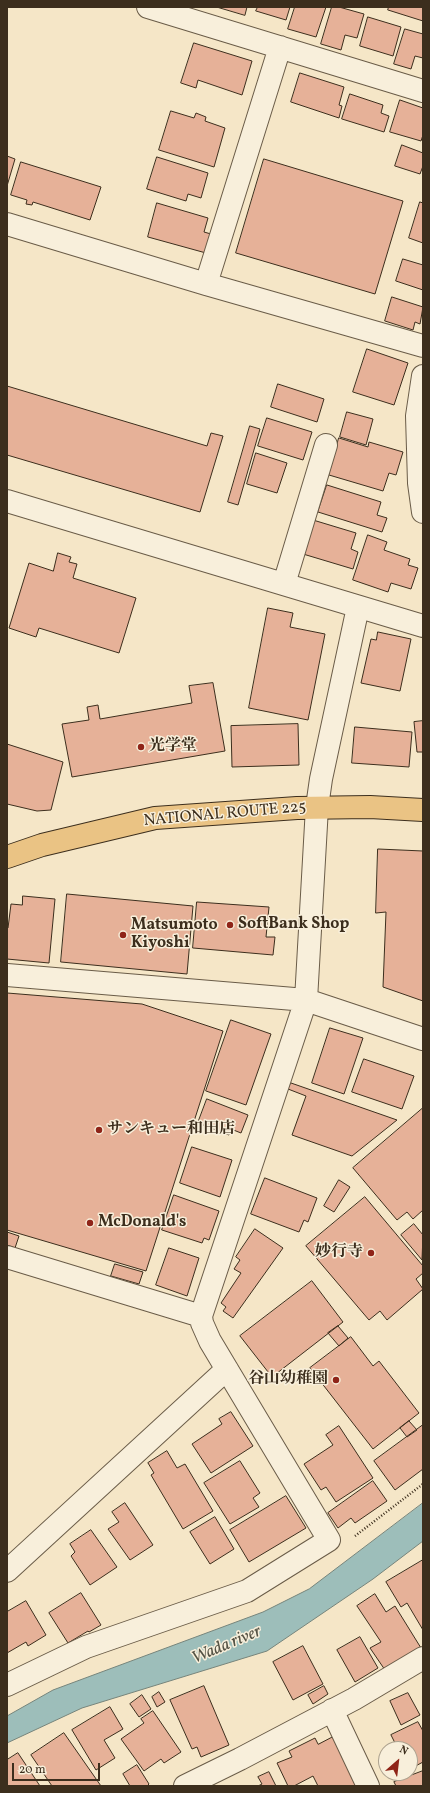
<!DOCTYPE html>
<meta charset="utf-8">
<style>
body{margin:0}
#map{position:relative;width:430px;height:1793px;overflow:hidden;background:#f5e6c7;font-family:Vollkorn,serif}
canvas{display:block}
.frame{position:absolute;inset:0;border:8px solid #3c2e1d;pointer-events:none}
.north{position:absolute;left:378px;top:1741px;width:40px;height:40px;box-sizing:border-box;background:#f8efdb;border:1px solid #ada28f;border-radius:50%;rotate:28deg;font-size:11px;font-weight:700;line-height:16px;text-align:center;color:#3c2e1d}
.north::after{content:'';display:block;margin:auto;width:14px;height:18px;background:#8f2418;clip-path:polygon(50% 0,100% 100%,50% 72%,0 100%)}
.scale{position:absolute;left:12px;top:1763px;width:88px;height:18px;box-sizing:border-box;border:2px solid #3c2e1d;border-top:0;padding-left:5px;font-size:12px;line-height:14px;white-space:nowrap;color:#3c2e1d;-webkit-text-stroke:3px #f8efdb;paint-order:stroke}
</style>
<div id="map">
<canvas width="430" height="1793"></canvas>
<div class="frame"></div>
<div class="north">N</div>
<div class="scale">20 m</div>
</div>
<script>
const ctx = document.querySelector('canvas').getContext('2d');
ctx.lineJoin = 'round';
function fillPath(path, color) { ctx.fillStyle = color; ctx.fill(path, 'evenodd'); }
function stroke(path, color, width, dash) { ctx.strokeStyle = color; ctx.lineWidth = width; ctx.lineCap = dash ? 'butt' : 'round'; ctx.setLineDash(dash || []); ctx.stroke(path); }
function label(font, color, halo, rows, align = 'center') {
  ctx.font = font + ' Vollkorn,"Noto Serif JP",serif'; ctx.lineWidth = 3; ctx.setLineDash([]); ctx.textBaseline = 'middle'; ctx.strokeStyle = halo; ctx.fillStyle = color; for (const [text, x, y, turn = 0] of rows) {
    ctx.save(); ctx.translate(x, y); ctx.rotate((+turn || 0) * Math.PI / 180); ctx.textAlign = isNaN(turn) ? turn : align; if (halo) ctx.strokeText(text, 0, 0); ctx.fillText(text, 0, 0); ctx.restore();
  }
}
const water = new Path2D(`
 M423,1503V1541L373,1579L267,1651L82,1708L7,1743V1716L53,1690L263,1612L309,1589Z`);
fillPath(water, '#9dbeba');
stroke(water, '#76847b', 1);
const building = new Path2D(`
 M217,7H247L245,15Z
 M258,7H290L286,20L256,11Z
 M295,7H326L316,37L288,29Z
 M332,7H339L364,14L357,38L345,35L341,50L321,44Z
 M389,7H423V21L388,10Z
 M368,17L401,27L393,56L360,46Z
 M405,29L423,34V58L415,56L411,69L394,64Z
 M194,43L252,61L242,95L198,80L196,88L181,83Z
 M300,73L344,87L339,105L342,106L339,118L291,102Z
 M350,94L383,105L381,113L389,116L384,132L342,119Z
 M400,100L423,108V135L421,141L390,132Z
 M171,111L194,118L196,113L206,117L205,121L225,128L214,167L159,150Z
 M402,145L423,153V166L420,174L395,166Z
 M7,156L15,159L7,186Z
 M157,157L208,173L201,198L188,194L186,201L147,189Z
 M264,159L403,201L375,294L236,253Z
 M21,162L101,187L90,220L33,202L32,205L26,204L27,200L11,195Z
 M420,202L423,203V243L409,238Z
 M157,203L208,218L204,232L211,234L206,253L148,237Z
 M403,259L423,265V290L396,281Z
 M392,297L423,307L420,324L415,322L413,330L385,321Z
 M367,349L408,363L394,405L353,392Z
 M278,384L324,399L317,422L271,407Z
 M7,386L207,446L211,433L223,436L200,512L7,455Z
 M347,412L373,419L366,445L340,437Z
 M267,418L312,432L303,460L258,446Z
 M250,426L260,429L238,505L228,502Z
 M339,438L368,447L369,442L403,452L396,475L389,473L383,491L329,475Z
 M256,453L287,463L277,493L247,484Z
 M327,485L381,502L377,515L387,518L382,532L318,512Z
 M313,520L356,533L351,549L358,552L353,569L303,554Z
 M368,535L387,542L384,550L410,559L408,565L418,568L411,589L391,583L388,592L353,580Z
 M58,553L71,557L69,562L77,564L73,578L136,598L119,653L39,628L36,637L9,628L29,563L53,571Z
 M268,608L293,613L290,627L325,634L308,720L249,708Z
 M378,632L411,639L400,691L361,683L371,639L376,640Z
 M213,683L225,751L72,777L62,724L89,720L87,707L98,705L100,719L192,703L189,686Z
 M423,721V752H417L414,722Z
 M298,724L299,765L232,767L231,726Z
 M355,727L412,732L409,767L352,763Z
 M7,744L63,762L51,810L37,811L7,804Z
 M378,849L423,851V1001L383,987L386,912L376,913Z
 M67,894L193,906L187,974L61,962Z
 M23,896L55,899L49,963L7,959V928H8L11,904L22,905Z
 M197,902L269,907L266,937H275L273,955L193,948Z
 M7,993L142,1004L223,1031L146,1271L7,1230Z
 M231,1020L271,1034L246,1105L206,1091Z
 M330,1028L363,1038L344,1094L312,1083Z
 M364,1059L414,1076L402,1109L352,1092Z
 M291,1083L397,1120L352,1156L292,1135L306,1096L288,1089Z
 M207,1099L248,1115L241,1133L231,1129L229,1135L198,1123Z
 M423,1108V1210L413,1219L407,1212L397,1220L353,1168Z
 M192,1147L232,1160L220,1197L180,1183Z
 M265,1178L317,1198L308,1222L304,1220L299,1232L251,1214Z
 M339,1180L350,1187L334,1212L324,1206Z
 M174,1195L219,1211L209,1240L204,1238L202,1243L162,1230Z
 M365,1197L423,1266V1273L416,1279L423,1289L387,1320L380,1311L369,1320L306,1246Z
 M414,1224L423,1235L422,1260L401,1235Z
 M255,1229L283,1248L233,1318L223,1311L226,1307L221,1303L241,1273L234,1269L240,1260L236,1257Z
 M7,1232L19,1236L15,1248L7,1245Z
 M169,1248L199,1258L187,1296L156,1285Z
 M115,1264L143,1272L139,1284L111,1276Z
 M312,1281L343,1322L272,1377L240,1336Z
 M338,1326L348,1338L339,1346L328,1333Z
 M351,1337L373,1366L379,1361L419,1413L373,1449L310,1368Z
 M231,1412L253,1446L211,1473L192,1444L222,1424L219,1419Z
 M409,1421L417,1430L407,1437L400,1428Z
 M423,1425V1469L395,1490L374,1461Z
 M339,1426L373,1478L336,1502L326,1487L321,1490L304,1464L333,1445L326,1435Z
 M167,1451L177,1468L185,1464L213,1511L183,1529L151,1475L154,1473L148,1463Z
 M240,1461L260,1493L253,1498L259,1507L230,1524L204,1483Z
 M373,1481L387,1501L355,1523L351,1518L338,1528L328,1513Z
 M286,1496L306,1528L249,1562L230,1530Z
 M125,1503L153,1545L130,1560L108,1529L119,1522L112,1512Z
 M215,1517L234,1549L210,1564L190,1532Z
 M91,1530L117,1567L90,1585L71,1556L75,1552L70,1544Z
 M423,1560V1630L407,1603L401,1607L386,1582Z
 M81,1593L101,1625L89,1632L88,1631L68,1643L49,1613Z
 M375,1594L386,1612L395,1606L421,1648L385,1670L370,1648L381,1642L357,1606Z
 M26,1601L46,1635L28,1646L26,1642L7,1653V1612Z
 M360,1637L378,1668L355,1682L337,1650Z
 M303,1646L323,1684L293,1700L273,1662Z
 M204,1686L229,1745L201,1757L197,1747L192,1749L170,1700Z
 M324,1686L328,1694L313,1704L308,1695Z
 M159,1692L165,1702L157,1707L152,1697Z
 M408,1693L420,1715L401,1725L390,1701Z
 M142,1695L151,1709L139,1717L130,1704Z
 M110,1707L123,1729L104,1740L115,1758L96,1770L72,1730Z
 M153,1711L181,1752L164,1763L161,1759L144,1771L121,1739L144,1723L141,1719Z
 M418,1722L423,1731V1762L410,1769V1749H398L391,1735Z
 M64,1733L101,1786H52L31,1755Z
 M335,1736L359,1786H318L313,1776L294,1786H288L277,1763L292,1757L289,1751L315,1738L318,1744Z
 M18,1753L40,1786H7V1760Z
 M137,1765L149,1784L147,1786H130L123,1774Z
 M423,1771V1786H396L394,1782Z
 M269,1772L276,1786H258L262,1784L258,1777Z`);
fillPath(building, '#e6b198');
stroke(building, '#3c2e1d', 1);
const minor = new Path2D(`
 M148,7L423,91
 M7,224L206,284L423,346
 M206,284L280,47
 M423,376L417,416L419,483L423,512
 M7,501L423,626
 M284,584L326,445
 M7,975L306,1000L423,1039
 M7,1257L201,1316
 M7,1571L227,1369
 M7,1685L86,1647L247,1591L329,1540L210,1341L202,1323L201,1316L306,1000L317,807L321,779L358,607
 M332,1710L368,1786
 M185,1786L240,1759L354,1699L423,1658`);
const highway = new Path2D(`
 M7,857L42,845L155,818L297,808L370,807L423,810`);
stroke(minor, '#6a5c48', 24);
stroke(highway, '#3c2e1d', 24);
stroke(new Path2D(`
 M355,1536L423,1484`), '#3c2e1d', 2.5, [1, 2]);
stroke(minor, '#f8efdb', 22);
stroke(highway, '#eac384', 22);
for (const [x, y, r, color] of [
 [141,747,4,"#8f2418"],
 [230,925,4,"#8f2418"],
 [123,935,4,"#8f2418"],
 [99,1130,4,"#8f2418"],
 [90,1223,4,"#8f2418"],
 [371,1253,4,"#8f2418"],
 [336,1380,4,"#8f2418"]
]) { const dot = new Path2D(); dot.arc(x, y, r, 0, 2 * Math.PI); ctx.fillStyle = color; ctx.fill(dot); stroke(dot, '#f8efdb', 1.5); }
label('bold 16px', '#3c2e1d', '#f8efdb', [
 ["光学堂",149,747],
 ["SoftBank Shop",238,925],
 ["Matsumoto",131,926],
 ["Kiyoshi",131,944],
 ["サンキュー和田店",107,1130],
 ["McDonald's",98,1223],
 ["妙行寺",363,1253,"right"],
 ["谷山幼稚園",328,1380,"right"]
], 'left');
label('16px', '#3c2e1d', '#f8efdb', [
 ["NATIONAL ROUTE 225",225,815,-5]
]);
label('italic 17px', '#545244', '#f8efdb', [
 ["Wada river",227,1646,-23]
]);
</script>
